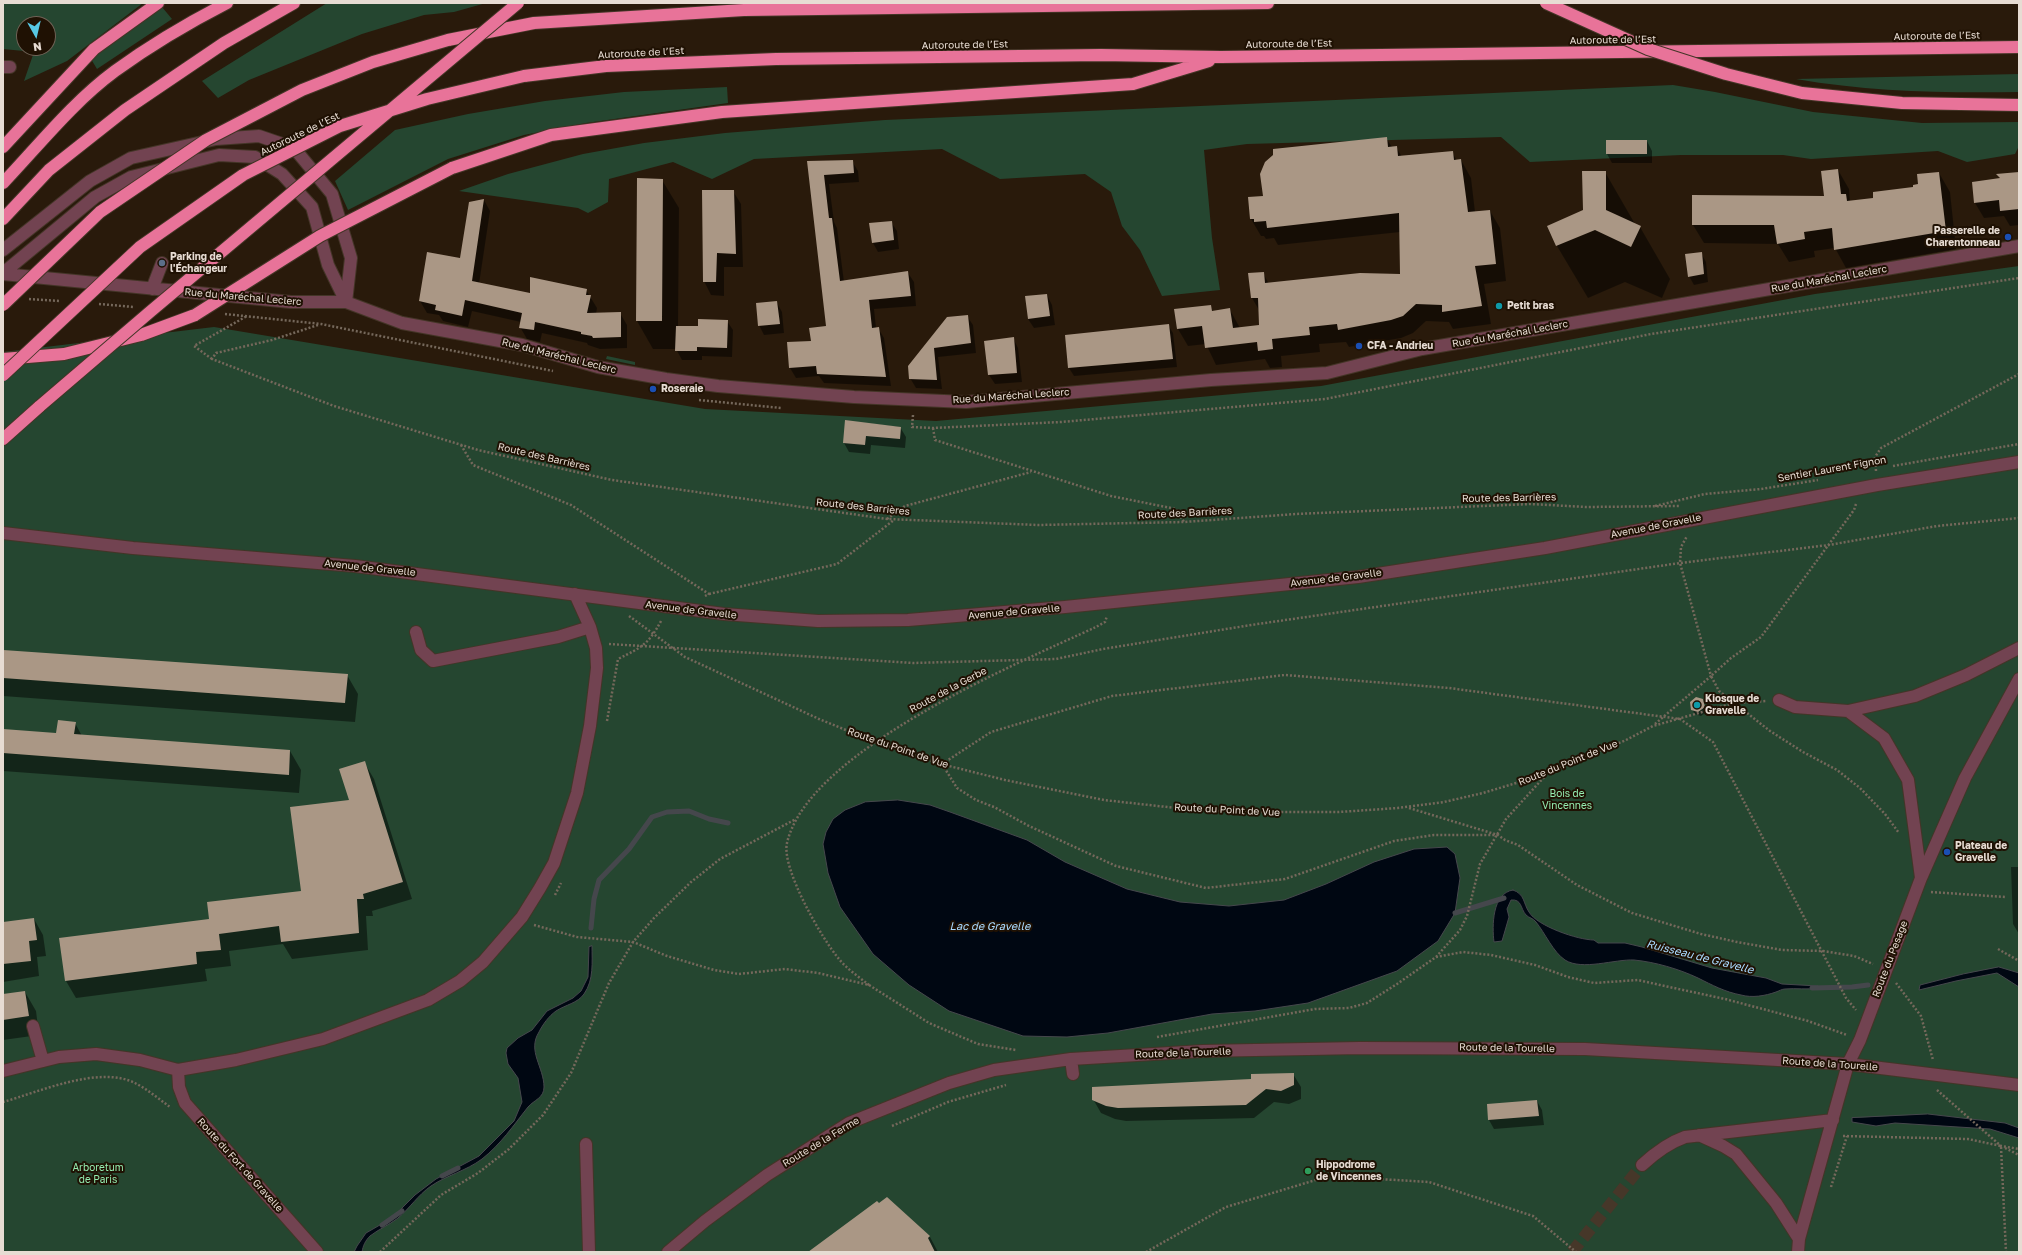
<!DOCTYPE html>
<meta charset="utf-8">
<style>
body{margin:0}
#map{position:relative;width:2022px;height:1255px;overflow:hidden;background:#291a0b;font-family:"Golos Text",sans-serif}
canvas{display:block}
.frame{position:absolute;inset:0;border:4px solid #e7dcd3;pointer-events:none}
.north{position:absolute;left:16px;top:16px;width:40px;height:40px;box-sizing:border-box;background:#1f1103;border:1px solid #6f6256;border-radius:50%;rotate:172deg;font-size:11px;font-weight:700;line-height:16px;text-align:center;color:#e7dcd3}
.north::after{content:'';display:block;margin:auto;width:14px;height:18px;background:#58c8e4;clip-path:polygon(50% 0,100% 100%,50% 72%,0 100%)}
</style>
<div id="map">
<canvas width="2022" height="1255"></canvas>
<div class="frame"></div>
<div class="north">N</div>
</div>
<script>
const ctx = document.querySelector('canvas').getContext('2d');
ctx.lineJoin = 'round';
function fillPath(path, color) { ctx.fillStyle = color; ctx.fill(path, 'evenodd'); }
function stroke(path, color, width, dash) { ctx.strokeStyle = color; ctx.lineWidth = width; ctx.lineCap = dash ? 'butt' : 'round'; ctx.setLineDash(dash || []); ctx.stroke(path); }
function label(font, color, halo, rows, align = 'center') {
  ctx.font = font + ' "Golos Text",sans-serif'; ctx.lineWidth = 4; ctx.setLineDash([]); ctx.textBaseline = 'middle'; ctx.strokeStyle = halo; ctx.fillStyle = color; for (const [text, x, y, turn = 0] of rows) {
    ctx.save(); ctx.translate(x, y); ctx.rotate((+turn || 0) * Math.PI / 180); ctx.textAlign = isNaN(turn) ? turn : align; if (halo) ctx.strokeText(text, 0, 0); ctx.fillText(text, 0, 0); ctx.restore();
  }
}
fillPath(new Path2D(`
 M3,3H143L67,61L24,81L34,52L3,49ZM24,24H48V48H24Z
 M327,3H486L454,12L424,15L362,34L249,80L218,98L202,81Z
 M162,7L172,19L97,69L91,59Z
 M2019,74V92C1944,93 1870,92 1796,79Z
 M1673,85L1715,92L1813,112L1922,123L2019,122V146L2015,154L1967,162L1938,151L1811,159L1783,155H1681L1530,162L1501,137L1247,144L1204,150L1212,238L1220,290L1162,296L1140,250L1122,226L1111,192L1085,174L1000,179L942,149L754,159L712,179L673,162L609,179L608,202L588,213L578,208L459,191L508,174L583,154L644,143L725,133L885,120Z
 M727,87L728,103L586,123L524,135L448,159L348,210L335,181L395,130L468,114L545,101L624,92Z
 M2019,266V1252H3V352L214,327L705,409L936,421L1321,386L1815,294Z
 M607,356L635,362V365L606,359Z`), '#254630');
const water = new Path2D(`
 M898,800L930,805L950,812L1027,840L1065,862L1127,889L1180,902L1229,906L1284,900L1326,884L1374,862L1414,849L1447,847L1455,854L1460,878L1455,913L1438,941L1397,971L1308,1003L1255,1011L1212,1014L1108,1033L1067,1037L1023,1036L949,1011L909,985L873,954L840,907L828,873L823,844L826,832L833,819L845,810L865,802Z
 M1513,890C1525,894 1523,903 1529,912C1537,926 1578,940 1594,940L1598,943H1625L1642,947L1712,968L1766,978L1782,984L1818,986V988C1807,990 1796,988 1785,989C1782,989 1779,991 1776,992C1765,996 1752,998 1741,995C1725,992 1712,985 1698,978C1679,969 1655,962 1634,960C1615,959 1582,971 1565,960C1553,952 1545,933 1536,922C1533,918 1529,918 1526,915C1520,908 1522,899 1511,900L1507,909L1509,917L1502,941L1494,942C1492,926 1492,893 1513,890Z
 M592,946C592,962 594,980 584,994C578,1003 565,1005 556,1011C549,1016 543,1024 539,1032C527,1051 544,1067 544,1087C544,1098 534,1100 528,1107C513,1126 501,1144 482,1159C466,1171 447,1175 431,1186C418,1195 410,1208 398,1218C389,1225 379,1229 370,1236C365,1241 363,1246 362,1252H354L357,1246L366,1233L392,1218L415,1195L436,1179L479,1156L514,1121L522,1102L518,1078L508,1064L506,1053L507,1048L518,1038L532,1030L547,1011L573,998L581,991L588,977L589,947Z
 M1999,967L2019,973V987L1997,973L1956,981L1919,990L1920,985L1963,974Z
 M1928,1114L2005,1123L2019,1128V1138L1990,1129L1895,1123L1876,1126L1852,1122V1118Z`);
fillPath(water, '#000712');
stroke(water, '#45474c', 1);
fillPath(new Path2D(`
 M1386,138L1392,147H1396L1402,157L1452,152L1457,161L1461,160L1471,178L1475,212L1490,211L1500,228L1506,281L1484,284L1491,324L1453,329L1449,322L1426,321L1413,333L1401,338L1349,347L1346,342L1319,344L1320,352L1281,356L1282,367L1270,368L1265,359L1216,365L1206,344L1188,346L1178,329L1210,306L1213,312L1230,310L1240,328L1260,326L1259,310L1252,298L1263,273L1269,284L1401,275L1400,232L1278,245L1274,238L1266,239L1264,236H1261L1251,219L1264,197Z
 M1647,141L1652,151V163H1612L1607,154Z
 M852,161L858,171L859,182L829,184L834,222L837,228L844,282L908,273L914,282L916,306L874,309L876,328H878L884,338L891,386L824,383L819,376L796,378L790,368L788,343L812,341L827,327L808,162Z
 M1838,170L1849,189L1850,202L1874,199L1914,188L1939,173L1950,192L1956,249L1846,268L1835,248L1814,251L1815,257L1789,262L1778,244L1704,243L1693,225L1825,197Z
 M1605,172L1635,224L1640,227L1670,279L1662,298L1625,282L1588,298L1557,246L1548,226L1584,211Z
 M2019,173V225L2010,226L2004,216L1984,218L1975,203L1973,182L2001,179L1998,175Z
 M662,180L679,208L678,327H699L727,321L733,330L732,357L702,356V360H682L676,349H653L637,321Z
 M733,191L741,204L743,267H724V296L711,295L704,281Z
 M484,200L490,211L479,284L531,295L586,290L597,308L596,314L620,313L627,325V348L600,349L588,345L587,343L542,333L540,342L527,339L520,327L521,322L472,311L468,327L443,321L439,315L427,313L420,301L461,259Z
 M891,222L897,231L899,249L878,252L873,243Z
 M1701,253L1706,262L1708,282L1694,285L1689,276Z
 M1047,295L1052,305L1055,325L1034,328L1028,319Z
 M777,303L782,312L784,333L764,335L759,325Z
 M967,316L973,325L976,353L938,357L942,389L916,388L910,378L909,366Z
 M1168,325L1173,333L1177,367L1074,376L1069,368Z
 M1013,338L1018,348L1022,382L995,384L989,375Z
 M846,421L900,427L906,437L905,448L871,445L870,454L849,452L844,443Z
 M3,652L347,675L358,694L355,722L3,696Z
 M1702,700L1706,712L1701,716L1695,714L1692,709Z
 M75,723L82,736L290,751L301,770L299,793L3,771V730L57,734Z
 M364,762L374,779L412,899L372,911L373,916H366L368,950L292,959L283,944L229,951L231,966L205,969L207,981L76,998L66,981L210,920L302,891L350,801Z
 M2011,867H2019V934L2013,924Z
 M34,919L43,935L46,956L37,957L39,976L3,982V923Z
 M25,992L36,1011L39,1035L3,1040V995Z
 M1293,1074L1301,1087V1099L1289,1104L1274,1102L1254,1118L1126,1121L1115,1119L1101,1113L1093,1099Z
 M1537,1101L1542,1110L1544,1125L1494,1129L1489,1120Z
 M887,1198L930,1237L938,1252H810Z`), '#0007');
stroke(new Path2D(`
 M1455,913L1504,898
 M591,928L594,899L599,880L629,849L652,817L667,812L689,811L709,819L728,823
 M1812,988L1852,987L1868,985
 M442,1176L458,1168
 M382,1225L402,1211`), '#45474c', 5);
fillPath(new Path2D(`
 M1387,137L1388,147L1397,146L1398,156L1453,151L1454,160L1461,159L1468,212L1490,210L1496,264L1475,266L1482,306L1442,312V305L1416,304L1403,316L1391,320L1338,330L1337,324L1309,327L1310,335L1272,339L1273,349L1258,351L1257,342L1205,348L1202,326L1177,329L1174,309L1211,305L1212,311L1230,308L1233,328L1259,325L1258,298H1251L1248,273L1264,272L1265,283L1360,273L1400,274L1399,213L1267,228L1266,221L1254,222V219H1250L1248,197L1263,196L1260,174L1265,162L1273,155V149Z
 M1606,140H1647V154H1606Z
 M853,160L854,173L824,175L829,218H832L840,281L908,271L911,296L869,300L872,328L879,327L886,377L817,374L816,366L789,368L787,342L811,341L809,328L826,326L807,161Z
 M1838,169L1841,194H1846L1847,201L1873,198V192L1913,187V185L1918,184L1917,174L1939,172L1946,231L1834,250L1832,228L1804,232L1805,239L1777,244L1774,225H1692V195L1824,196L1821,171Z
 M1582,171H1606V210L1641,226L1631,247L1595,230L1556,246L1547,226L1583,210Z
 M2019,172V209L2000,211L1999,200L1974,203L1972,182L2000,178L1996,174Z
 M637,178L663,179L662,321H636Z
 M702,190H734L736,254L717,253L716,282H703Z
 M484,199L472,281L530,293V277L587,289L586,295H591L587,313L621,312V337L593,338L592,336L581,334V332L535,322L534,330L519,328L522,313L465,300L462,316L435,310L436,305L419,301L427,252L460,258L469,202Z
 M892,221L894,240L872,243L869,223Z
 M1702,252L1704,274L1688,277L1685,254Z
 M1047,294L1050,316L1028,319L1025,296Z
 M777,301L780,324L758,326L756,303Z
 M968,315L971,343L934,348L937,380L909,379L908,366L947,317Z
 M698,319L728,320L727,348L697,347V351H675L676,326H698Z
 M1169,324L1173,359L1068,368L1065,335Z
 M1014,337L1017,373L988,375L984,341Z
 M845,420L901,427L900,439L866,436L865,445L843,443Z
 M3,650L348,674L345,703L3,678Z
 M1696,697L1703,699L1705,707L1698,712L1691,710L1690,702Z
 M58,720L76,722L74,734L290,750L289,775L3,753V729L56,733Z
 M365,761L403,882L363,894L364,899H357L359,933L281,942L279,926L219,934L221,950L196,952L197,964L65,981L59,938L209,919L207,902L301,891L290,807L349,800L339,769Z
 M34,918L37,940L29,941L31,961L3,964V922Z
 M25,991L29,1016L3,1020V994Z
 M1294,1073V1085L1281,1091L1266,1089L1246,1105L1118,1108L1106,1106L1092,1100V1087L1251,1079V1074Z
 M1537,1100L1539,1116L1488,1120L1487,1104Z
 M887,1197L930,1236L928,1238L935,1252H808L877,1201L879,1203Z`), '#aa9785');
stroke(new Path2D(`
 M1572,1252L1642,1165`), '#463729', 12, [12, 6]);
const minor = new Path2D(`
 M3,67H10
 M3,250L90,181L131,158L216,139L259,136L294,148L332,194L351,258L346,302
 M3,273L95,197L131,177L219,155L255,157L282,174L312,207L328,265L346,302
 M3,274L291,302H346L402,323L522,345L598,367L666,379L718,386L854,397L966,402L1211,380L1327,373L1422,349L2019,246
 M152,289L162,263
 M3,533L133,548L355,566L724,614L818,621L908,620L1065,607L1358,577L1545,548L1877,485L2019,462
 M416,632L421,650L433,661L558,637L590,627
 M1779,700L1795,707L1848,711
 M1921,878L1908,780L1884,738L1848,711L1915,696L1966,675L2019,648
 M33,1026L43,1061
 M1071,1059L1073,1074
 M178,1070L179,1087L185,1103L317,1252
 M3,1071L59,1057L96,1054L140,1060L178,1070L236,1060L323,1039L428,1000L460,981L483,962L522,917L540,888L554,863L577,793L590,726L597,668L596,648L590,627L575,594
 M1699,1135L1723,1146L1736,1154L1776,1203L1799,1239
 M586,1144L589,1252
 M1642,1165C1655,1153 1668,1143 1685,1137L1833,1120
 M668,1252L705,1221L767,1175L849,1123L949,1083L994,1070L1071,1059L1203,1051L1360,1048L1585,1049L1848,1064L2019,1085
 M1798,1252L1799,1239L1848,1064L1860,1040L1921,878L1965,778L2019,679`);
const highway = new Path2D(`
 M448,40L534,23L744,10L1268,3
 M524,76L606,66L776,59L1101,55L1221,57L2019,47
 M3,147L94,49L158,3
 M452,168L551,135L722,112L1133,84L1209,61
 M3,183C39,145 73,102 115,71C151,45 188,23 227,3
 M3,219L49,170L125,110L224,43L294,3
 M3,359L64,354L141,335L195,315
 M3,439L40,406`);
stroke(minor, '#443527', 14);
stroke(highway, '#443527', 14);
stroke(new Path2D(`
 M29,299L60,301
 M99,304L134,307
 M225,314L321,324L553,371
 M318,325L272,340L216,353L212,359L334,406L478,450L612,480L887,519L1038,525L1184,522L1296,514L1530,504L1586,507L1679,506
 M212,359L194,346L247,316
 M699,400L781,408
 M913,415L912,427L933,428L1061,422L1325,399L1651,334L2019,278
 M933,428L935,440L1111,496L1176,509L1184,522
 M461,445L473,465L571,505L709,594L705,596
 M1893,466L2019,444
 M1876,471L1875,457L1881,448L2019,374
 M1856,504L1854,510L1761,637L1731,658L1711,676L1719,691L1770,731L1803,752L1837,770L1860,788L1885,814L1899,833
 M1655,506L1705,494L1761,489L1818,480
 M887,519L905,506L1031,472
 M709,594L837,564L894,520
 M629,616L685,657L819,719L875,742L941,764L1005,780L1104,800L1176,808L1229,812H1339L1398,808L1444,802L1483,793L1546,774L1626,740L1653,726L1734,703L1766,701
 M609,644L913,663L1056,659L1103,649L1251,625L1680,563L1829,545L1937,526L2019,518
 M607,721L618,659C642,647 648,645 661,621
 M1655,724L1711,676L1680,563L1681,547L1687,536
 M942,764L991,732L1112,696L1285,675L1449,688L1680,719L1713,742L1846,998L1856,1010
 M942,764L957,788L976,800L994,807L1029,826L1116,866L1206,888L1285,879L1394,841L1434,835H1498
 M1409,808L1498,835L1505,840L1518,845L1577,885L1632,913L1701,934L1737,942L1782,950L1823,951L1854,956L1873,964
 M1931,892L2005,897
 M555,895L561,883
 M534,925L577,937L633,942L667,956L714,970L739,974L785,969L818,973L869,985L929,1023L978,1044L1016,1050
 M1998,949L2019,961
 M1436,957L1460,930L1467,916L1480,864L1506,819L1546,775
 M1896,983L1921,1016L1933,1060
 M869,985C859,977 847,969 839,959C822,939 781,868 787,843C808,751 1016,664 1096,627L1105,622L1107,616
 M1157,1037L1315,1009L1349,1008L1367,1003L1397,984L1436,957L1463,952L1491,955L1535,965L1568,977L1594,983L1638,980L1660,985L1725,999L1808,1021L1847,1035
 M1937,1090L2001,1146L2019,1149
 M3,1102C39,1092 99,1065 135,1083C147,1089 159,1099 170,1107
 M892,1126L948,1102L1006,1085
 M1843,1136L1968,1139L2001,1146
 M2001,1147L2006,1252
 M2005,1148L2019,1155
 M1831,1187L1847,1136
 M380,1252L441,1195L478,1173L509,1149L543,1115L571,1073L609,983L633,942L654,918L691,882L720,859L796,819
 M1146,1252L1226,1207L1329,1176L1429,1182L1533,1216L1576,1252`), '#75685b', 2.5, [2, 2]);
stroke(minor, '#724351', 12);
stroke(highway, '#e87399', 12);
const highwayBridge = new Path2D(`
 M1546,3L1648,49L1726,74L1802,93L1902,103L2019,105
 M3,305L100,212L206,140L302,90L373,62L448,40
 M195,315L320,236L452,168
 M3,375L140,247L243,175L340,126L427,99L524,76
 M40,406L151,311L518,3`);
stroke(highwayBridge, '#443527', 14, []);
stroke(highwayBridge, '#e87399', 12);
for (const [x, y, r, color] of [
 [2008,237,4,"#1a4fb4"],
 [162,263,4,"#5c6f8a"],
 [1499,306,4,"#0f9aa8"],
 [1359,346,4,"#1a4fb4"],
 [653,389,4,"#1a4fb4"],
 [1697,705,4,"#0f9aa8"],
 [1947,852,4,"#1a4fb4"],
 [1308,1171,4,"#2e9e5b"]
]) { const dot = new Path2D(); dot.arc(x, y, r, 0, 2 * Math.PI); ctx.fillStyle = color; ctx.fill(dot); stroke(dot, '#1f1103', 1.5); }
label('10px', '#e7dcd3', '#1f1103', [
 ["Autoroute de l’Est",1937,36,-1],
 ["Autoroute de l’Est",1613,40,-1],
 ["Autoroute de l’Est",1289,44,-1],
 ["Autoroute de l’Est",965,45,-1],
 ["Autoroute de l’Est",641,53,-3],
 ["Autoroute de l’Est",300,134,-26],
 ["Rue du Maréchal Leclerc",1829,279,-10],
 ["Rue du Maréchal Leclerc",243,297,5],
 ["Rue du Maréchal Leclerc",1510,334,-10],
 ["Rue du Maréchal Leclerc",559,356,14],
 ["Rue du Maréchal Leclerc",1011,396,-4],
 ["Route des Barrières",544,457,13],
 ["Sentier Laurent Fignon",1832,469,-10],
 ["Route des Barrières",1509,498,-1],
 ["Route des Barrières",863,507,6],
 ["Route des Barrières",1185,513,-3],
 ["Avenue de Gravelle",1656,526,-11],
 ["Avenue de Gravelle",370,568,6],
 ["Avenue de Gravelle",1336,578,-7],
 ["Avenue de Gravelle",691,610,7],
 ["Avenue de Gravelle",1014,612,-5],
 ["Route de la Gerbe",948,690,-28],
 ["Route du Point de Vue",898,748,19],
 ["Route du Point de Vue",1568,763,-22],
 ["Route du Point de Vue",1227,810,3],
 ["Route du Pesage",1890,959,-69],
 ["Route de la Tourelle",1507,1048,1],
 ["Route de la Tourelle",1183,1053,-2],
 ["Route de la Tourelle",1830,1064,4],
 ["Route de la Ferme",821,1142,-31],
 ["Route du Fort de Gravelle",240,1165,48]
]);
label('bold 10px', '#e7dcd3', '#1f1103', [
 ["Passerelle de",2000,231,"right"],
 ["Charentonneau",2000,243,"right"],
 ["Parking de",170,257],
 ["l'Échangeur",170,269],
 ["Petit bras",1507,306],
 ["CFA - Andrieu",1367,346],
 ["Roseraie",661,389],
 ["Kiosque de",1705,699],
 ["Gravelle",1705,711],
 ["Plateau de",1955,846],
 ["Gravelle",1955,858],
 ["Hippodrome",1316,1165],
 ["de Vincennes",1316,1177]
], 'left');
label('10px', '#94ecb0', '#1f1103', [
 ["Bois de",1567,794],
 ["Vincennes",1567,806],
 ["Arboretum",98,1168],
 ["de Paris",98,1180]
]);
label('italic 11px', '#a9d9fe', '#1f1103', [
 ["Lac de Gravelle",990,927],
 ["Ruisseau de Gravelle",1700,957,14]
]);
</script>
